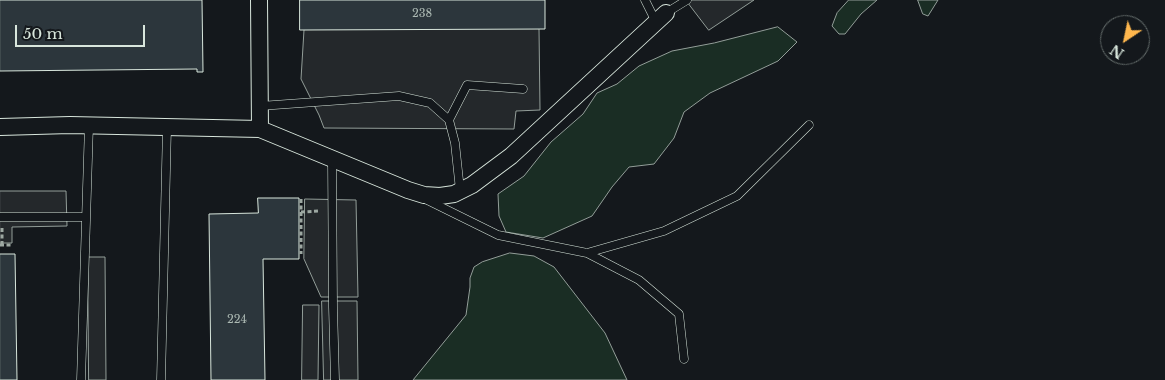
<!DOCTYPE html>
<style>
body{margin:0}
#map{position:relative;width:1165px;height:380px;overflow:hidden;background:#14181c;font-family:"Libre Baskerville",serif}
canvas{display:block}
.north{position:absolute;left:1100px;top:15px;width:50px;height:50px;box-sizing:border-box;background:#14181c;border:1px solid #626a69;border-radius:50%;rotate:214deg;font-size:14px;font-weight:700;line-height:20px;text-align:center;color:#d8e6dc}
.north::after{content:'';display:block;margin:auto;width:18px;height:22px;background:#ffb74d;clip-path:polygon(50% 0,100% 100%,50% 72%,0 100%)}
.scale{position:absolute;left:15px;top:25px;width:130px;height:22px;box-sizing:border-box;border:2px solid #d8e6dc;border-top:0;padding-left:6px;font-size:15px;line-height:18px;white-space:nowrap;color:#d8e6dc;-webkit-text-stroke:4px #14181c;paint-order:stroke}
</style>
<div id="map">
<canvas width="1165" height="380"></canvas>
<div class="north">N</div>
<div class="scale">50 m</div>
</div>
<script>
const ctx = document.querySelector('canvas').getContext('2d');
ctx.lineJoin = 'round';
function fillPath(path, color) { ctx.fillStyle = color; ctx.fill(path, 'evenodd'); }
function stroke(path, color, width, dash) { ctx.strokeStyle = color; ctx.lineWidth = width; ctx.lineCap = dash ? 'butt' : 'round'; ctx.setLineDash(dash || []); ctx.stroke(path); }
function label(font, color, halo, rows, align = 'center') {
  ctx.font = font + ' "Libre Baskerville",serif'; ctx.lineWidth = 4; ctx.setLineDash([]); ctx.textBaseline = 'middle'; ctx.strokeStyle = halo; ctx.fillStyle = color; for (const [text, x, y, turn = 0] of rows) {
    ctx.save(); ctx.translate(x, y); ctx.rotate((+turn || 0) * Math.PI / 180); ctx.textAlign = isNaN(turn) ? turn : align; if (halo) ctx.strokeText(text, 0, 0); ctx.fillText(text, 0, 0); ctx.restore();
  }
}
const green = new Path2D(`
 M849,0H877L861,14L845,34H839L832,26L837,13Z
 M918,0H938L928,16L923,14Z
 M778,27L797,42L778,61L710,93L684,112L674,138L654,164L629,167L612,187L592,216L543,238L506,232L499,216L498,194L524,176L551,142L583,114L597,93L617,84L639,66L672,51L714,43Z
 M510,253L534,256L554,267L605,333L627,380H413L466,315L470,287V278L474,267L482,262Z`);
fillPath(green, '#1a2d24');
stroke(green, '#939e99', 1);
const parking = new Path2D(`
 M686,0H754L709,30Z
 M539,28L540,110L516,111L514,129L324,128L319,115L301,79L304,30Z
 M0,191H66L67,226L12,227V243H0Z
 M305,199L356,200L358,297H321L304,259Z
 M88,257H105L106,380H89Z
 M322,301H357L358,380H324Z
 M303,305H319L318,380H302Z`);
fillPath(parking, '#24282b');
stroke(parking, '#939e99', 1);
const building = new Path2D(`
 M0,0H202L203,72H197V69L0,71Z
 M300,0H545V29L300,30Z
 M258,198H299V259H263L265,380H211L209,214L258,213Z
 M0,254H15L17,380H0Z`);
fillPath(building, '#2c363c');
stroke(building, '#d8e6dc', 1);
const lane = new Path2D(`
 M645,0L656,22
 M666,13L687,0
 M260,106L399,96L430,103L449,120L455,143L460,190
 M449,120L467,85L523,89
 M332,159L333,307L335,380
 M427,200L498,235L587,253L664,231L737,196L809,125
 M1,217H86
 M587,253L639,280L679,314L684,359
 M81,380L89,125
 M161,380L167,127`);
const street = new Path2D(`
 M0,127L70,125L260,129L259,0
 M260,129L408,190L424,195L440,196L454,194L472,185L511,156L666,13`);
stroke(lane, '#d8e6dc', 9);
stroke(street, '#d8e6dc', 18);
stroke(new Path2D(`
 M301,199V254
 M301,212L320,211
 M2,228V245
 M0,245H12`), '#9da8a2', 3, [4, 2.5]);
stroke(lane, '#14181c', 8);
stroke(street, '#14181c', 16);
label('11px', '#adbab4', null, [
 ["238",422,14],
 ["224",237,320]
]);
</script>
